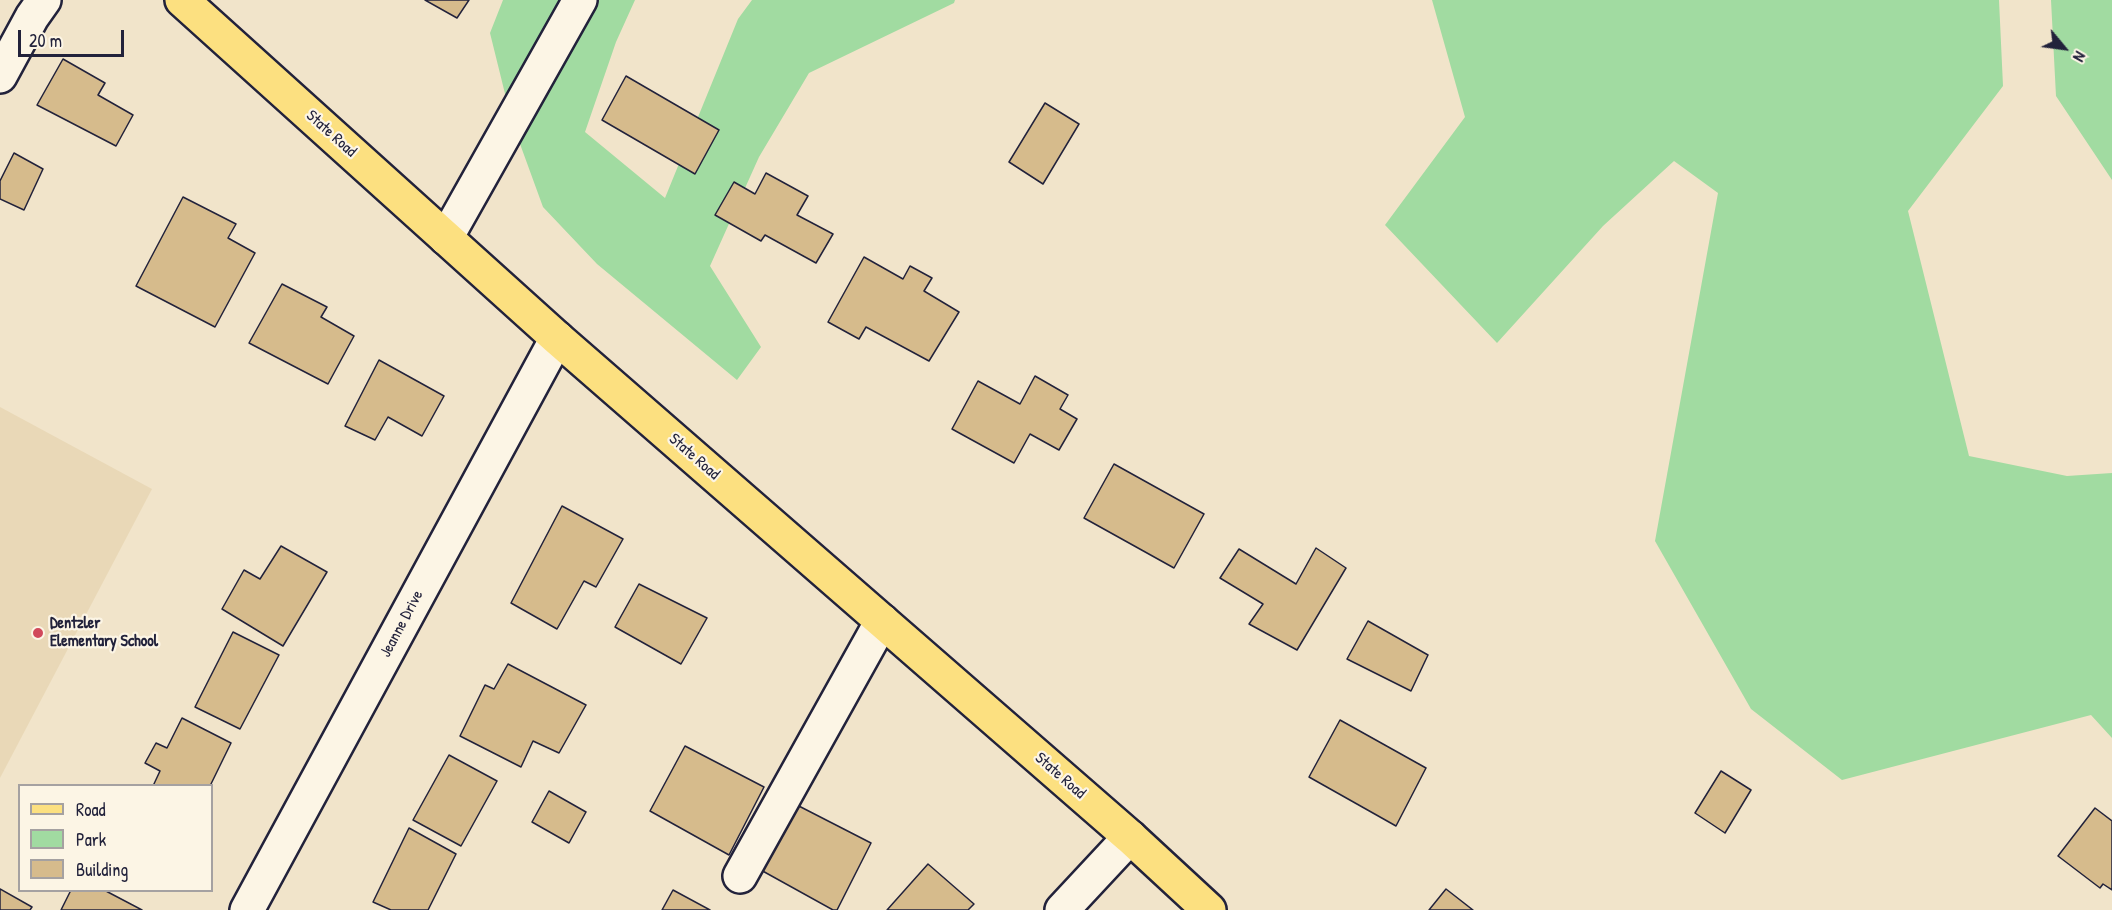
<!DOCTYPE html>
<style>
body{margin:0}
#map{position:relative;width:2112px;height:910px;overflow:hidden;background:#f1e4ca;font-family:"Patrick Hand",sans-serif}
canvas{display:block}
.legend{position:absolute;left:18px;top:784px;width:195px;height:108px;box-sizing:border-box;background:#fcf5e5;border:2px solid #a5a1a1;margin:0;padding:8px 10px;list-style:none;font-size:18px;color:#22223b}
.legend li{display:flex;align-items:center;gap:12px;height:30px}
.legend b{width:30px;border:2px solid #a5a1a1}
.north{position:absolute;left:2034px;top:18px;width:60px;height:60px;-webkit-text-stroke:4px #fcf5e5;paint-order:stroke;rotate:119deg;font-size:16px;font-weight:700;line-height:24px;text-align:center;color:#22223b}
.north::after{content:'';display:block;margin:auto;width:21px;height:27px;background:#22223b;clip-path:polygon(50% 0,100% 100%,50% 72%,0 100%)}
.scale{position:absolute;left:18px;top:30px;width:106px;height:27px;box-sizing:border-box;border:3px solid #22223b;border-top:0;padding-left:8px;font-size:18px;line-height:21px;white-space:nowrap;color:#22223b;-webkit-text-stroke:4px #fcf5e5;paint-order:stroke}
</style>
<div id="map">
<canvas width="2112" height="910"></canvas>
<ul class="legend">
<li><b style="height:8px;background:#fce080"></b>Road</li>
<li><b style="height:16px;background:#a1dba1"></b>Park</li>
<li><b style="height:16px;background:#d6bb8c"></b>Building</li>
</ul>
<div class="north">N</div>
<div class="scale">20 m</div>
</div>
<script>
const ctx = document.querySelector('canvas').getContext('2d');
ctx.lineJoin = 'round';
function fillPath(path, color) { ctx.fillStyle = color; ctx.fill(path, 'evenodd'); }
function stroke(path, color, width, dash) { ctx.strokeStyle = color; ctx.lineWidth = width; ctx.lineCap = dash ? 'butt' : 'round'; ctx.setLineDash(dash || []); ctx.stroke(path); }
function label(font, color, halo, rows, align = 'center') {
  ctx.font = font + ' "Patrick Hand",sans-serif'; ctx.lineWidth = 4.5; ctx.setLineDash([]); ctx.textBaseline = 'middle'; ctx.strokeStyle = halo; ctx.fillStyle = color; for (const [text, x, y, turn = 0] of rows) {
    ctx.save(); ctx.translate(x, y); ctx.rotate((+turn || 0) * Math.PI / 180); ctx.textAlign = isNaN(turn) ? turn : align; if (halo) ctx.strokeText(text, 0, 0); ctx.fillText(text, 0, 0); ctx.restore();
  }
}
fillPath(new Path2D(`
 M0,407L152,489L0,778Z`), '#e9d8b7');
fillPath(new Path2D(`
 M503,0H635L616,42L585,132L665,198L738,19L752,0H955L954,3L809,73L759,157L710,266L761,347L737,380L597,264L543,207L512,122L490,33Z
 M1432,0H1999L2003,86L1908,211L1969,456L2067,476L2112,473V738L2091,715L1842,780L1751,709L1655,541L1718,193L1674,161L1603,226L1497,343L1385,225L1465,117Z
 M2051,0H2112V180L2056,96Z`), '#a1dba1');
const building = new Path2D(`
 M425,0H469L457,18Z
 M63,59L105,83L98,95L133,115L116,146L37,105Z
 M626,76L719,130L695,174L602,120Z
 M1045,103L1079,124L1043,184L1009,162Z
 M14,153L43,169L24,210L0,199V181Z
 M766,173L808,196L797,215L833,234L816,263L765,235L761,241L715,215L734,182L755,194Z
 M183,197L236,224L228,238L255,253L215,327L136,286Z
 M864,257L903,279L910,266L932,278L924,291L959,312L929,361L866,327L859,339L828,322Z
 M282,284L327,307L321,317L354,336L328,384L249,343Z
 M379,360L444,396L422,436L388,417L375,440L345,426Z
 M1035,376L1068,395L1060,409L1077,419L1059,450L1030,434L1014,463L952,429L978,381L1020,404Z
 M1114,464L1204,514L1174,568L1084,518Z
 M562,506L623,539L596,587L584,581L557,629L511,603Z
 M281,546L327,572L283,646L222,609L244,570L260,579Z
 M1316,548L1346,568L1297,650L1249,624L1263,604L1220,578L1239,549L1296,584Z
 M639,584L707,618L681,664L615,627Z
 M1368,621L1428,655L1411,691L1347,659Z
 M233,632L279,655L240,729L195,707Z
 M508,664L586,705L559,753L533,741L521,767L460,736L485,685L494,689Z
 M182,718L231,743L210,786H153L160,771L145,763L156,743L167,748Z
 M1340,720L1426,768L1396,826L1309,777Z
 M685,746L764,787L729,855L650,811Z
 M449,755L497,781L461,846L413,820Z
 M1721,771L1751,790L1725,833L1695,813Z
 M549,791L586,812L569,843L532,822Z
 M793,803L871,843L837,910H833L759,869Z
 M2095,808L2112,821V890L2103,884L2100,888L2058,856Z
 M409,828L456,854L428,910H391L373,902Z
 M928,864L974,904L968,910H887Z
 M0,889L32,907L30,910H0Z
 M1446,889L1473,910H1429Z
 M71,890H104L142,910H61Z
 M673,890L710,910H662Z`);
fillPath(building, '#d6bb8c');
stroke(building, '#22223b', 1.5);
const minor = new Path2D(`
 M0,76L32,17L44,0
 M446,238L580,0
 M740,876L882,621
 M247,910L557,338
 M1062,910L1130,837`);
const major = new Path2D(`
 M182,0L557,338L1130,837L1209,910`);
stroke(minor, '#22223b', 38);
stroke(major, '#22223b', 38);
stroke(minor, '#fcf5e5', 33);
stroke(major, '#fce080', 33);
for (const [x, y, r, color] of [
 [38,633,6,"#d1495b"]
]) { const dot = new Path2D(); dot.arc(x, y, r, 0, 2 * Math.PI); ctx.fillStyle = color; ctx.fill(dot); stroke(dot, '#fcf5e5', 2); }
label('16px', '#22223b', '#fcf5e5', [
 ["State Road",331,134,42],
 ["State Road",694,457,41],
 ["Jeanne Drive",402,624,-62],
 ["State Road",1060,776,41]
]);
label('bold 16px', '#22223b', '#fcf5e5', [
 ["Dentzler",50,624],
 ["Elementary School",50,642]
], 'left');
</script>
